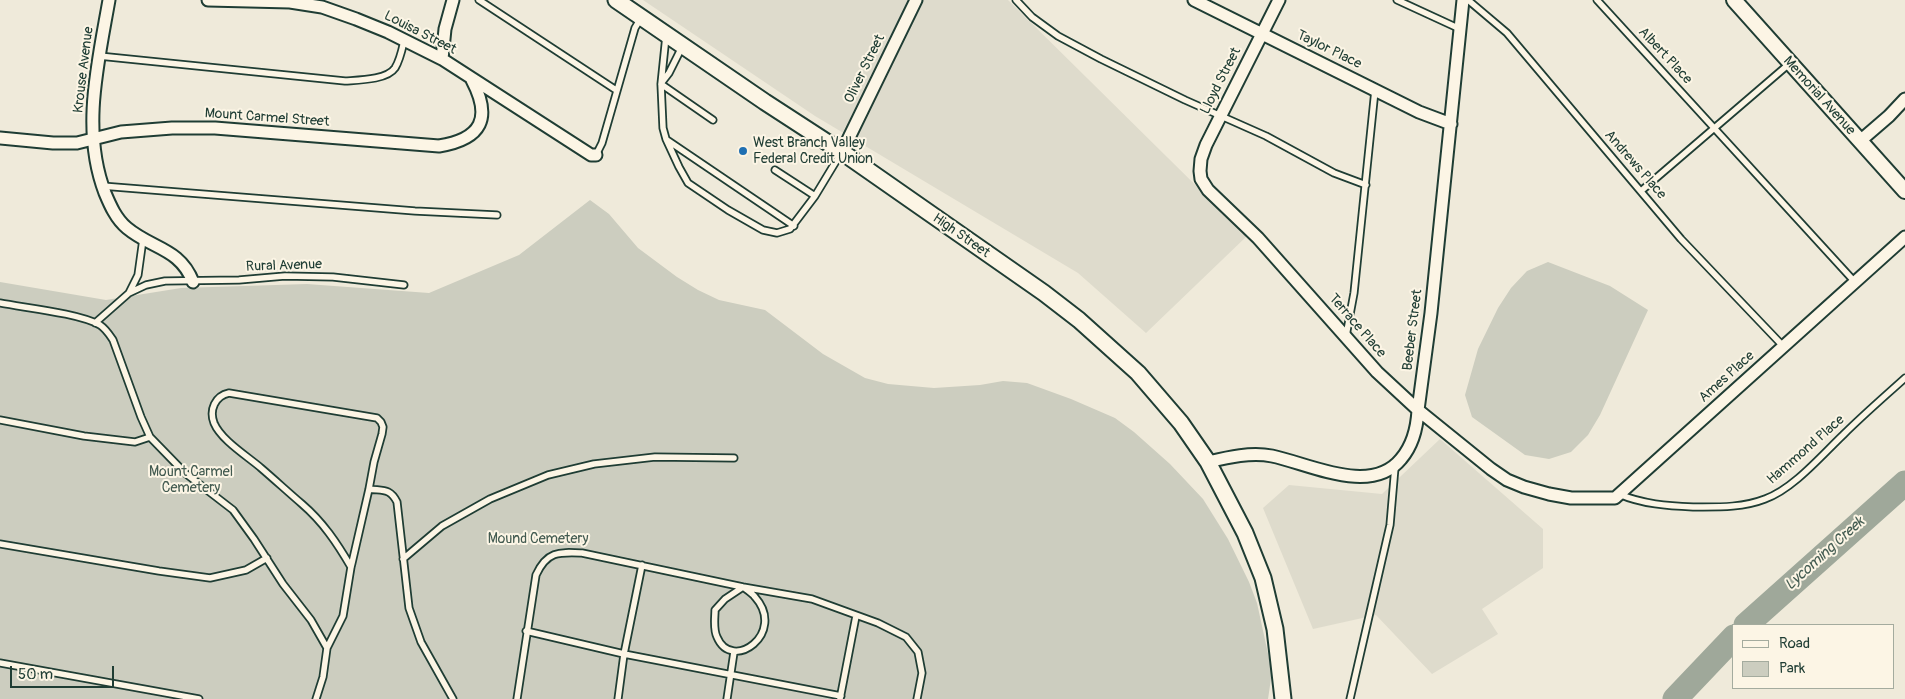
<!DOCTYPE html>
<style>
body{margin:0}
#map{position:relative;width:1905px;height:699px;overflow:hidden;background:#efeada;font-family:Pangolin,sans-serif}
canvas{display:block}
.legend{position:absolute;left:1732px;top:624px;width:162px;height:65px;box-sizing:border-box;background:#fcf5e5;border:1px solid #a4ab9e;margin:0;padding:6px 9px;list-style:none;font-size:15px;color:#1f3d34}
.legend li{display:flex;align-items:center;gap:10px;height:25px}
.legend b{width:25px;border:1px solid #a4ab9e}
.scale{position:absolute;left:10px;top:666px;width:104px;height:22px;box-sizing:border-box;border:2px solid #1f3d34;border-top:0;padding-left:6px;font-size:15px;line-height:18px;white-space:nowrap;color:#1f3d34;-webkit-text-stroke:4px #fcf5e5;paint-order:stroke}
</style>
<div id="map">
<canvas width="1905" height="699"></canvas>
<ul class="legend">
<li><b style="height:6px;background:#fcf5e5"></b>Road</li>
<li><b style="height:14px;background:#cccdbf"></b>Park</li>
</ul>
<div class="scale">50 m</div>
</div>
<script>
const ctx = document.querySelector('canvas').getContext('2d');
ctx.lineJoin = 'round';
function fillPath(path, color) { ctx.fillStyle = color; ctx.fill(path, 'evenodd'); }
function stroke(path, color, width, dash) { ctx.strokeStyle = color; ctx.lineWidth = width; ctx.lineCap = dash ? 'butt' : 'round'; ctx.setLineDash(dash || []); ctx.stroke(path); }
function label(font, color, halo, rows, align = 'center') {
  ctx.font = font + ' Pangolin,sans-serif'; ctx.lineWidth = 4; ctx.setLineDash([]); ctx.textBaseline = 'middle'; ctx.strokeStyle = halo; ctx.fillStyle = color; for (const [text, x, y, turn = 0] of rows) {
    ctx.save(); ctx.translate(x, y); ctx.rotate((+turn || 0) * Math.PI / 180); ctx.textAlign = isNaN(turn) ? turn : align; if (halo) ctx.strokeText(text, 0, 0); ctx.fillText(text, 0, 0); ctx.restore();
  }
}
fillPath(new Path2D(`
 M643,0H1008L1247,236L1146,333L1078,273L815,116Z
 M1440,439L1543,529V568L1482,609L1498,634L1432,674L1376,615L1313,629L1263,508L1289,485L1382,494Z`), '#dedbcc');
fillPath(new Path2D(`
 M590,200L609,214L638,248L677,277L698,290L719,300L765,310L823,354L865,378L888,384L934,388L980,385L1003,381L1027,383L1071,399L1115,418L1134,432L1170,464L1203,499L1228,539L1249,582L1257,603L1272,672L1268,699H0V282L106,300L181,288L307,284L429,293L519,255Z
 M1548,262L1610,286L1648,310L1600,415L1588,435L1571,452L1549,459L1525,455L1472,417L1465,395L1478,349L1498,308L1511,288L1527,271Z`), '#cccdbf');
stroke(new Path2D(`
 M1746,625L1905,483
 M1675,699L1734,637`), '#9fa89a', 25);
const service = new Path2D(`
 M479,0L616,90
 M1016,0L1032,17L1058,36L1101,59L1185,100L1266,136L1334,173L1366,185
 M1397,0L1460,29
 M1468,0L1507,33L1681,239L1783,346
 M1597,0L1854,281
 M666,36L661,84L663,128L666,139L679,167L688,183L728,210L763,230L777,233L790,229L815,196L841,153
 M99,56L345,81C358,80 387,80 395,68C400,60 402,50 404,41
 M662,82L669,73L682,47
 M661,84L713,120
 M667,140L794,226
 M596,155L602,143L635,28L641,18
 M775,170L815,196
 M102,186L415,211L497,215
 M1641,191L1789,64
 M129,293L138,275L143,239
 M0,303C26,308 78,313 100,325C106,329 109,334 113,340L141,417L150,437
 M95,323L129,293L146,285L165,281L239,280L285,276L333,277L404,285
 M1346,336L1354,293L1375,90
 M0,420L84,436L135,442L150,437L185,473L233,510L254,539L283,584L311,620L327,648L323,677L316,699
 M369,489C383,491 390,488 397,502L409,608L421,642L453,699
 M1619,494C1642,504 1668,506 1693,507C1717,507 1742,508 1765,499C1793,489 1821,456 1843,435C1863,415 1884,397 1905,378
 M0,544L159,571L210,578L246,570L267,558
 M403,559L442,526L490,499L548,475L594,464L655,457L734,458
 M743,587C747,590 752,593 755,597C787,633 732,673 717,637C713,629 715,618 715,610L725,599Z
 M526,631L624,654L841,696
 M327,648L343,616L351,567L352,563L369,489L374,462L382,434L383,427L381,422L377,418L229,393C215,396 209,410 214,423C221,440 247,456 261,468C275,480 288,492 302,504C323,522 337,543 351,567
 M0,663L199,699
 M517,699L536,575C547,551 559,552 582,553L743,587L812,599L878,623L906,637L918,652L922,673L917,699
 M618,699L624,654L642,565
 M727,699L734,652
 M840,699L856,616
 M1350,699L1390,525L1395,467`);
const minor = new Path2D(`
 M109,0C98,63 81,131 105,193C110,205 116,219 127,228C152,249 180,248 193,282
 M208,0L290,2L322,7L356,19L388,32L442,59L591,155H596
 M1194,0L1419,112L1451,124
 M1279,0L1206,145L1201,159L1200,171L1201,179L1208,190L1258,238L1377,372L1418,410L1491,469L1507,480L1524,487L1549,494L1571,498H1615L1905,237
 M442,59L445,29L453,0
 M0,138L53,143H77L121,132L172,128H215L439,146C482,139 492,118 472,80
 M1860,141L1889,116L1905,99
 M842,152L916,0
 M1208,462C1229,457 1251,452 1272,456C1310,464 1371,496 1401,459C1413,445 1417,429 1418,410L1431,313L1463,0`);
const tertiary = new Path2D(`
 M1734,0L1905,191`);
const secondary = new Path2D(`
 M616,0L765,102L842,152L1044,293L1079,320L1138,373L1181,423L1208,462L1245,533L1263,578L1275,629L1283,699`);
stroke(service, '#1f3d34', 9);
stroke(minor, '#1f3d34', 15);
stroke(tertiary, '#1f3d34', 18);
stroke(secondary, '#1f3d34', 19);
stroke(service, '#fcf5e5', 5.5);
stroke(minor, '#fcf5e5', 11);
stroke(tertiary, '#fcf5e5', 14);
stroke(secondary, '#fcf5e5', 15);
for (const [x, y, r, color] of [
 [743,151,5,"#1f6fb2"]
]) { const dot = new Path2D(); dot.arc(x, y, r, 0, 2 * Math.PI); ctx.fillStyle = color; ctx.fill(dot); stroke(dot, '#fcf5e5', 2); }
label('14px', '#1f3d34', '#fcf5e5', [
 ["Louisa Street",420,33,27],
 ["Taylor Place",1329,50,26],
 ["Albert Place",1665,56,47],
 ["Oliver Street",865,69,-64],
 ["Krouse Avenue",84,70,-83],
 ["Lloyd Street",1221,81,-63],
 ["Memorial Avenue",1819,96,48],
 ["Mount Carmel Street",267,118,4],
 ["Andrews Place",1635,165,49],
 ["High Street",961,236,35],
 ["Rural Avenue",284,266,-2],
 ["Terrace Place",1357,326,49],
 ["Beeber Street",1413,330,-83],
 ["Ames Place",1727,377,-42],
 ["Hammond Place",1806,450,-41]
]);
label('14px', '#1f3d34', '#fcf5e5', [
 ["West Branch Valley",753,143],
 ["Federal Credit Union",753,159]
], 'left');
label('14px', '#425a50', '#fcf5e5', [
 ["Mount Carmel",191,472],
 ["Cemetery",191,488],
 ["Mound Cemetery",538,539]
]);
label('italic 15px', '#455d53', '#fcf5e5', [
 ["Lycoming Creek",1825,554,-42]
]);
</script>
